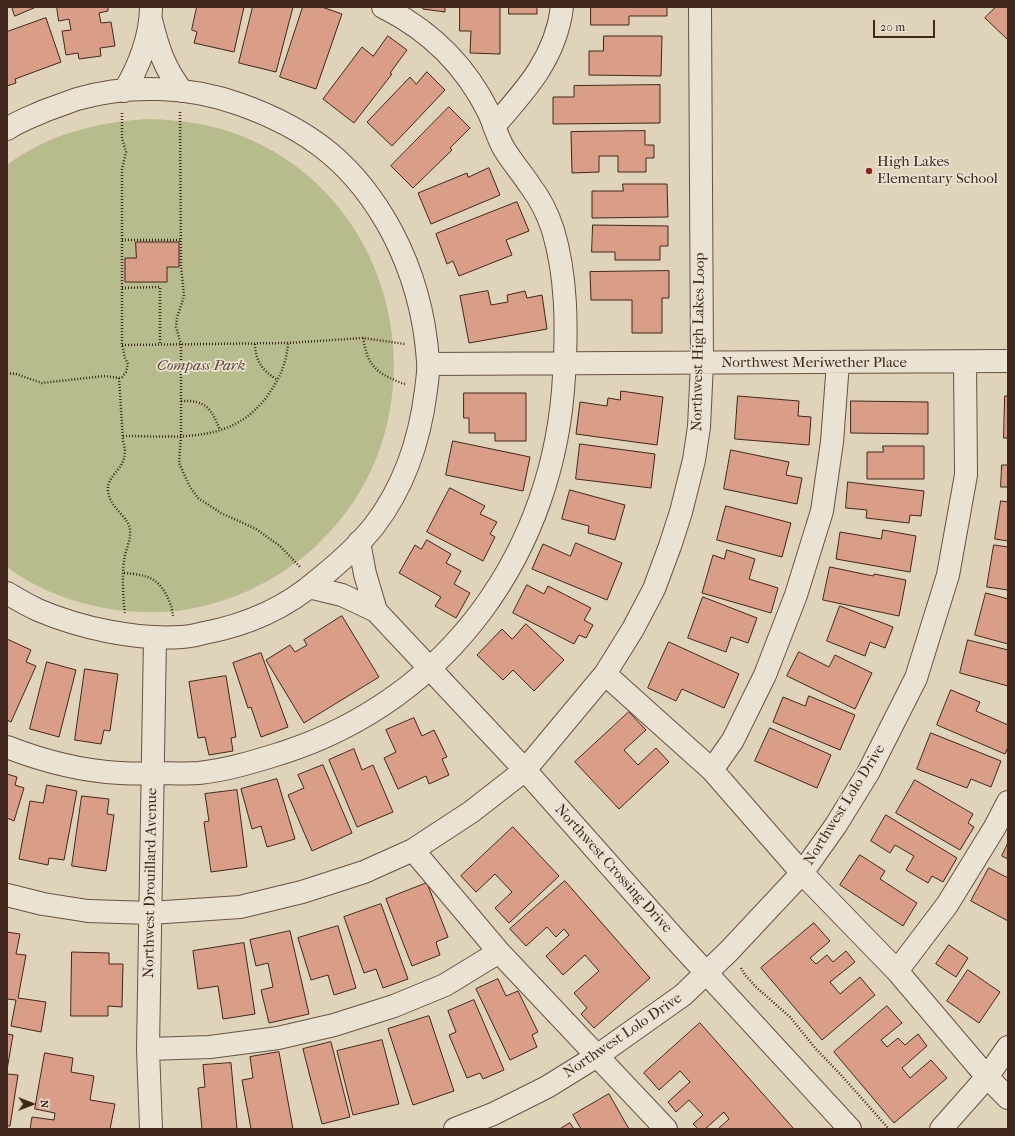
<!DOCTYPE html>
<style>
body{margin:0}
#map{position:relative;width:1015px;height:1136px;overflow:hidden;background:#dfd3b9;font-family:"IM FELL French Canon",serif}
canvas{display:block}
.frame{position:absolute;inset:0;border:8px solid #40261b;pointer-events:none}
.north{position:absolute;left:12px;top:1084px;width:40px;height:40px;-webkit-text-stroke:3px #eae2d2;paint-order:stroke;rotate:90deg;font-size:11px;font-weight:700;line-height:16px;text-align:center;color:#40261b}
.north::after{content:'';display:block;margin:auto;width:14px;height:18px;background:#40261b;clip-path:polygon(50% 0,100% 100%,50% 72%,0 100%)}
.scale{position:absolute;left:873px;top:20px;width:62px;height:18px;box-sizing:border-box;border:2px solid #40261b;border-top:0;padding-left:5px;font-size:12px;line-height:14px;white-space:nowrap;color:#40261b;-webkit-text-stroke:3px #eae2d2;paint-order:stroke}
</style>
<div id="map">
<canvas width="1015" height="1136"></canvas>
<div class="frame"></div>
<div class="north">N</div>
<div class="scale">20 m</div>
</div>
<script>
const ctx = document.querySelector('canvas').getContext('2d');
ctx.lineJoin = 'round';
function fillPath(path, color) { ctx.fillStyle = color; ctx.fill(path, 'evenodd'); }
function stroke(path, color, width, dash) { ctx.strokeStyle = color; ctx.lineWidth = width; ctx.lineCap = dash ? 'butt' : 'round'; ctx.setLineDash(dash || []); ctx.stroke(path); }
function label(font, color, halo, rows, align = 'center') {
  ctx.font = font + ' "IM FELL French Canon",serif'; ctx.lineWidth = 3.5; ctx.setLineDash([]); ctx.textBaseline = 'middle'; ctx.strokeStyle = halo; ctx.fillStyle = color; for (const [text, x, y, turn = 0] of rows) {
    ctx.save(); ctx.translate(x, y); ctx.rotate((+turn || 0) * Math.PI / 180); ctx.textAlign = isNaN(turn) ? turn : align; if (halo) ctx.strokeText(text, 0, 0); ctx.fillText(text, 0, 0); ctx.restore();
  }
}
fillPath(new Path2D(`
 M148,119C181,120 213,124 244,137C408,204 446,427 316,546C279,580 233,602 184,610C123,618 57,604 7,567V165C48,134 98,122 148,119Z`), '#b8bb8b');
const building = new Path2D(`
 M12,7H36L15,16Z
 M57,7H108V11L99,13L101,23L111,22L115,46L100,48L101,56L79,59L78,53L66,55L62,31L71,30L69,19L59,21Z
 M197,7H244L234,52L194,43L197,32L192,30Z
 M253,7H293L276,72L239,63Z
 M303,7H322L342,14L316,89L280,77Z
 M424,7H445V12L423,9Z
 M460,7H500V54L470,53L471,31H460Z
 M509,7H537V14H509Z
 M591,7H667V16H629V25H591Z
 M996,7H1008V40L985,18Z
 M46,18L61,62L15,79L16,83L7,86V32Z
 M388,36L407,50L390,73L392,74L354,123L323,99L362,47L373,56Z
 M604,36H662L661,76L589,75V51H603Z
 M427,72L445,90L392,146L367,122L410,77L416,84Z
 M660,85V123L553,124V97H574V86Z
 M449,107L470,128L450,148L452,150L413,188L391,166Z
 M645,131V145H654V158H646V172H618V156H599V172L572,173L571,132Z
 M489,168L500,195L431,224L418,193L467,173L468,177Z
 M623,184H667L668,217L592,218V191H623Z
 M517,202L529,231L506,240L512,255L459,276L453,261L447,264L436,234Z
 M593,225L668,226V246H660V260H615V252H592Z
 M136,242H179V267H167V282H125V258H136Z
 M669,271V298H662V333H632V300H591L590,272Z
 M488,291L491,305L508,302L507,295L525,291L527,298L542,295L547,329L469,343L460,296Z
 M621,391L663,397L657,445L576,434L580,402L607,406L608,398L620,400Z
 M464,393H526V441H495V433H469V418H464Z
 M738,396L799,401L798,416L811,417L809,445L735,439Z
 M1005,396H1008V438H1004Z
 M851,401L928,402V434L851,433Z
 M453,441L530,457L523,491L446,475Z
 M580,444L655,454L651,488L576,479Z
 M883,446H924V479H867V452H883Z
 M731,450L789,462L786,475L802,478L797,504L724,489Z
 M1002,465H1008V487H1001Z
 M848,482L924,491L921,516L910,515L909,523L866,518L867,510L846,508Z
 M450,488L485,506L480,514L497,522L490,534L495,537L483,561L427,532Z
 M570,490L625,505L615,540L588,533L589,526L562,519Z
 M1001,501L1008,502V541L995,539Z
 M726,506L791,523L782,557L717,540Z
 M883,530L916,536L910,572L836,559L840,532L881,539Z
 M427,540L451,554L446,563L461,571L454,584L470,593L456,618L435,606L441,597L399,573L415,545L421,549Z
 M576,543L622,563L607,600L532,569L543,544L570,556Z
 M994,545L1008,547V590L987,587Z
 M727,550L755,559L749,579L778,588L771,613L702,593L713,555L724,559Z
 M830,567L873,576L874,574L906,580L899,616L823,600Z
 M527,585L544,594L548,586L591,608L584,620L593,625L586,638L579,635L574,644L513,613Z
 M986,593L1008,599V644L975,635Z
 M703,597L757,618L748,643L731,637L726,652L688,638Z
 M840,606L893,627L885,648L870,642L865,656L827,641Z
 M342,616L379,677L304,723L266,660L290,645L295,652L307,645L304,640Z
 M526,624L564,660L534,691L513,670L503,680L477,655L502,629L512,639Z
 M7,639L31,650L26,662L36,666L11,722L7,720Z
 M968,640L1008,650V686L960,673Z
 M669,642L739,674L724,708L682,689L676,701L648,688Z
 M799,652L829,667L835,655L872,673L855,709L787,676Z
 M261,653L288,727L261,737L251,707L248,708L233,663Z
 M47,662L76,670L59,737L30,729Z
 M85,669L118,674L110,731L104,730L101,744L75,740Z
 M226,676L236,737L231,738L233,751L209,755L205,737L198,738L189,682Z
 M951,690L980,702L976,711L1008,725V747L1005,754L937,725Z
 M809,696L855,715L840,750L773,722L783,697L805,706Z
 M629,712L646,730L624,750L638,765L656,748L669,762L619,809L575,762Z
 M414,718L422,736L434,730L447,757L442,759L449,775L429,784L426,776L398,789L384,758L396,752L386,730Z
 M770,728L831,755L817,788L755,761Z
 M931,733L1001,761L991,787L971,779L967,788L917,769Z
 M354,749L362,770L373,765L393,812L357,827L329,760Z
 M323,765L352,833L312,851L288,795L304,788L298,775Z
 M7,774L17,777L15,785L24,788L14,821L7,818Z
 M277,779L295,839L267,847L261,826L252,829L241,789Z
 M915,780L973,814L968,823L974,827L960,850L896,813Z
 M47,785L77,791L64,860L49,858L48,865L19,859L30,801L43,803Z
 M237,790L247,867L211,872L204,822L209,821L205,794Z
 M82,796L109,799L107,814L114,815L106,871L72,866Z
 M886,815L957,858L943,882L932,876L928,883L906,870L914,856L895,845L890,853L871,841Z
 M513,827L559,876L509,923L495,908L512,892L495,874L476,892L461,876Z
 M1008,843V859L1002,856Z
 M860,855L885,871L880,879L917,903L903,926L840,885Z
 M989,868L1008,878V921L971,901Z
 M565,881L650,978L594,1028L581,1014L587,1008L574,993L599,971L585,955L563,975L546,956L569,935L564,929L556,937L547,927L526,946L510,929Z
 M427,883L448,937L436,942L440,955L412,966L386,899Z
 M381,904L408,979L383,988L376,969L364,973L344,917Z
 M814,923L830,941L810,958L816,964L827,955L833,962L846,951L855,962L830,982L840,994L860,977L875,995L822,1040L761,968Z
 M338,926L356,988L334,995L328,975L311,980L298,938Z
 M290,931L309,1014L269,1023L261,990L273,987L268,963L256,966L250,940Z
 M7,932L20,934L16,954L26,955L18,998L46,1002L41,1032L11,1026L16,1000L7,999Z
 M244,943L255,1014L223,1019L218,986L198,989L193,951Z
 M949,945L968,958L956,977L936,964Z
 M72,952L109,953V964H123L122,1007L108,1006V1016H71Z
 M968,970L1000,992L979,1023L947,1001Z
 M498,979L506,996L518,991L538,1032L532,1035L537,1047L510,1060L476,989Z
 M474,1000L504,1070L483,1079L480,1073L467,1078L449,1035L456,1032L448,1011Z
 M887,1006L902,1023L881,1040L887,1047L898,1038L905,1045L918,1034L927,1046L902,1068L910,1078L931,1060L947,1078L894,1123L834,1052Z
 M429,1016L454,1091L413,1105L388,1029Z
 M700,1023L794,1129H718L729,1119L724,1112L705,1129H698L693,1124L703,1115L689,1100L676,1112L668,1102L690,1082L680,1071L659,1090L644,1073Z
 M7,1034L13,1035L7,1070Z
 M382,1040L399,1104L353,1115L337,1051Z
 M331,1042L350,1117L322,1124L303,1049Z
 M279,1052L293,1129H251L242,1080L253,1078L250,1057Z
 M45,1053L73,1058L71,1072L94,1076L90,1100L115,1104L110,1129H30L32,1117L54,1120L55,1113L35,1109Z
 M231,1063L237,1129H202L198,1088L205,1087L203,1065Z
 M7,1074L18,1075L10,1126H7Z
 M609,1094L629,1129H581L573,1115Z
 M570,1123L574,1129H560Z`);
fillPath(building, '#d99d88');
stroke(building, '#40261b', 1);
const minor = new Path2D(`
 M151,20C158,48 164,68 182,91
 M124,91C139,67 151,35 151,7
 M494,126C526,90 556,57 562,7
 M7,129C19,121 31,117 44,111C55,107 66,103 77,99C129,84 189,86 239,104C310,129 356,165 392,232C413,272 425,316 428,361C429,371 427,381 426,390C420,439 404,487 374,526C358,546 339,563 319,579C286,608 247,625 204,633C196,635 189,637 181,637C136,640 80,628 38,610C27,605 17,599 7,593
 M428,364L1008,361
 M359,542L365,574L376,611
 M309,587L342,595L376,611L525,770L675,939L850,1129
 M605,674L712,770L802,873L897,971L987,1077L1008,1098
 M7,747C43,761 82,771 120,773C132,774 144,773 157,773C171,773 185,774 199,773C228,770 256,761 282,753C450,699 555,550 564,376C567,328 567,277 553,230C548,215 541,200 531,187C522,173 511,161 503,147C497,136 494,124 489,113C466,66 429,30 383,7
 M712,770L733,740L765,675L796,595L822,511L832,442L838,363
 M413,850L499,952L666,1129
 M7,895L43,904L88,911L150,913L240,907L302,892L364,872L413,850L471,812L525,770L605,674L633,629L654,589L670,546L681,512L694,460L699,427L702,363L700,7
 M897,971L947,905L995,827L1008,802
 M148,1049L210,1047L278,1038L334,1025L394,1006L445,985L499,952
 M151,1129L148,1049L155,638
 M455,1129L493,1114L547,1087L597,1056L683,995L729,951L802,873L836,825L868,773L916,678L948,575L966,475L965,362
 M941,1129L987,1077L1008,1047`);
stroke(minor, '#685142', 24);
stroke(new Path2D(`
 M180,112L181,266L184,296L177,318L176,327L181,344V436L179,463L190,487L198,498L221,513L256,529L280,546L300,567
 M122,240H181
 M122,288L160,287V344
 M363,338C367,359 371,369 390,378C395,380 400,383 405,384
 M255,344C255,360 263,372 278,380
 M122,345L288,343L363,338L405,344
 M7,373L16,374L42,383L104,376L119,378L122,377L126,372L128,364L125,358L122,345V169L126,152L122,138V111
 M119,378L123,441C132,469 106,472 108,491C110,509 130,517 130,531C131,541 125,550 124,561C122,572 123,602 125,613
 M181,401C206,400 211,408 220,430
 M123,436C179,436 235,445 270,392C280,378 287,361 288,343
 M124,573C149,575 160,578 170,603C172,607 172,612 173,616
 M741,968L745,975L757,988L790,1017L816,1049L841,1075L889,1129`), '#40261b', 2.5, [1, 2]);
stroke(minor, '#eae2d2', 22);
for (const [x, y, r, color] of [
 [869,171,4,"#8f2418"]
]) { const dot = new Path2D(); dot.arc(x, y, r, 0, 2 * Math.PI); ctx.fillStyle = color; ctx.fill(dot); stroke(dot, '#eae2d2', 1.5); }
label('15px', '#40261b', '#eae2d2', [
 ["High Lakes",877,162],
 ["Elementary School",877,179]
], 'left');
label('15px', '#40261b', '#eae2d2', [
 ["Northwest High Lakes Loop",699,342,-89],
 ["Northwest Meriwether Place",814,363],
 ["Northwest Lolo Drive",845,805,-58],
 ["Northwest Crossing Drive",613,869,48],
 ["Northwest Drouillard Avenue",151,883,-89],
 ["Northwest Lolo Drive",623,1036,-34]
]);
label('italic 15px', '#584431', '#eae2d2', [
 ["Compass Park",201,366]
]);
</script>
